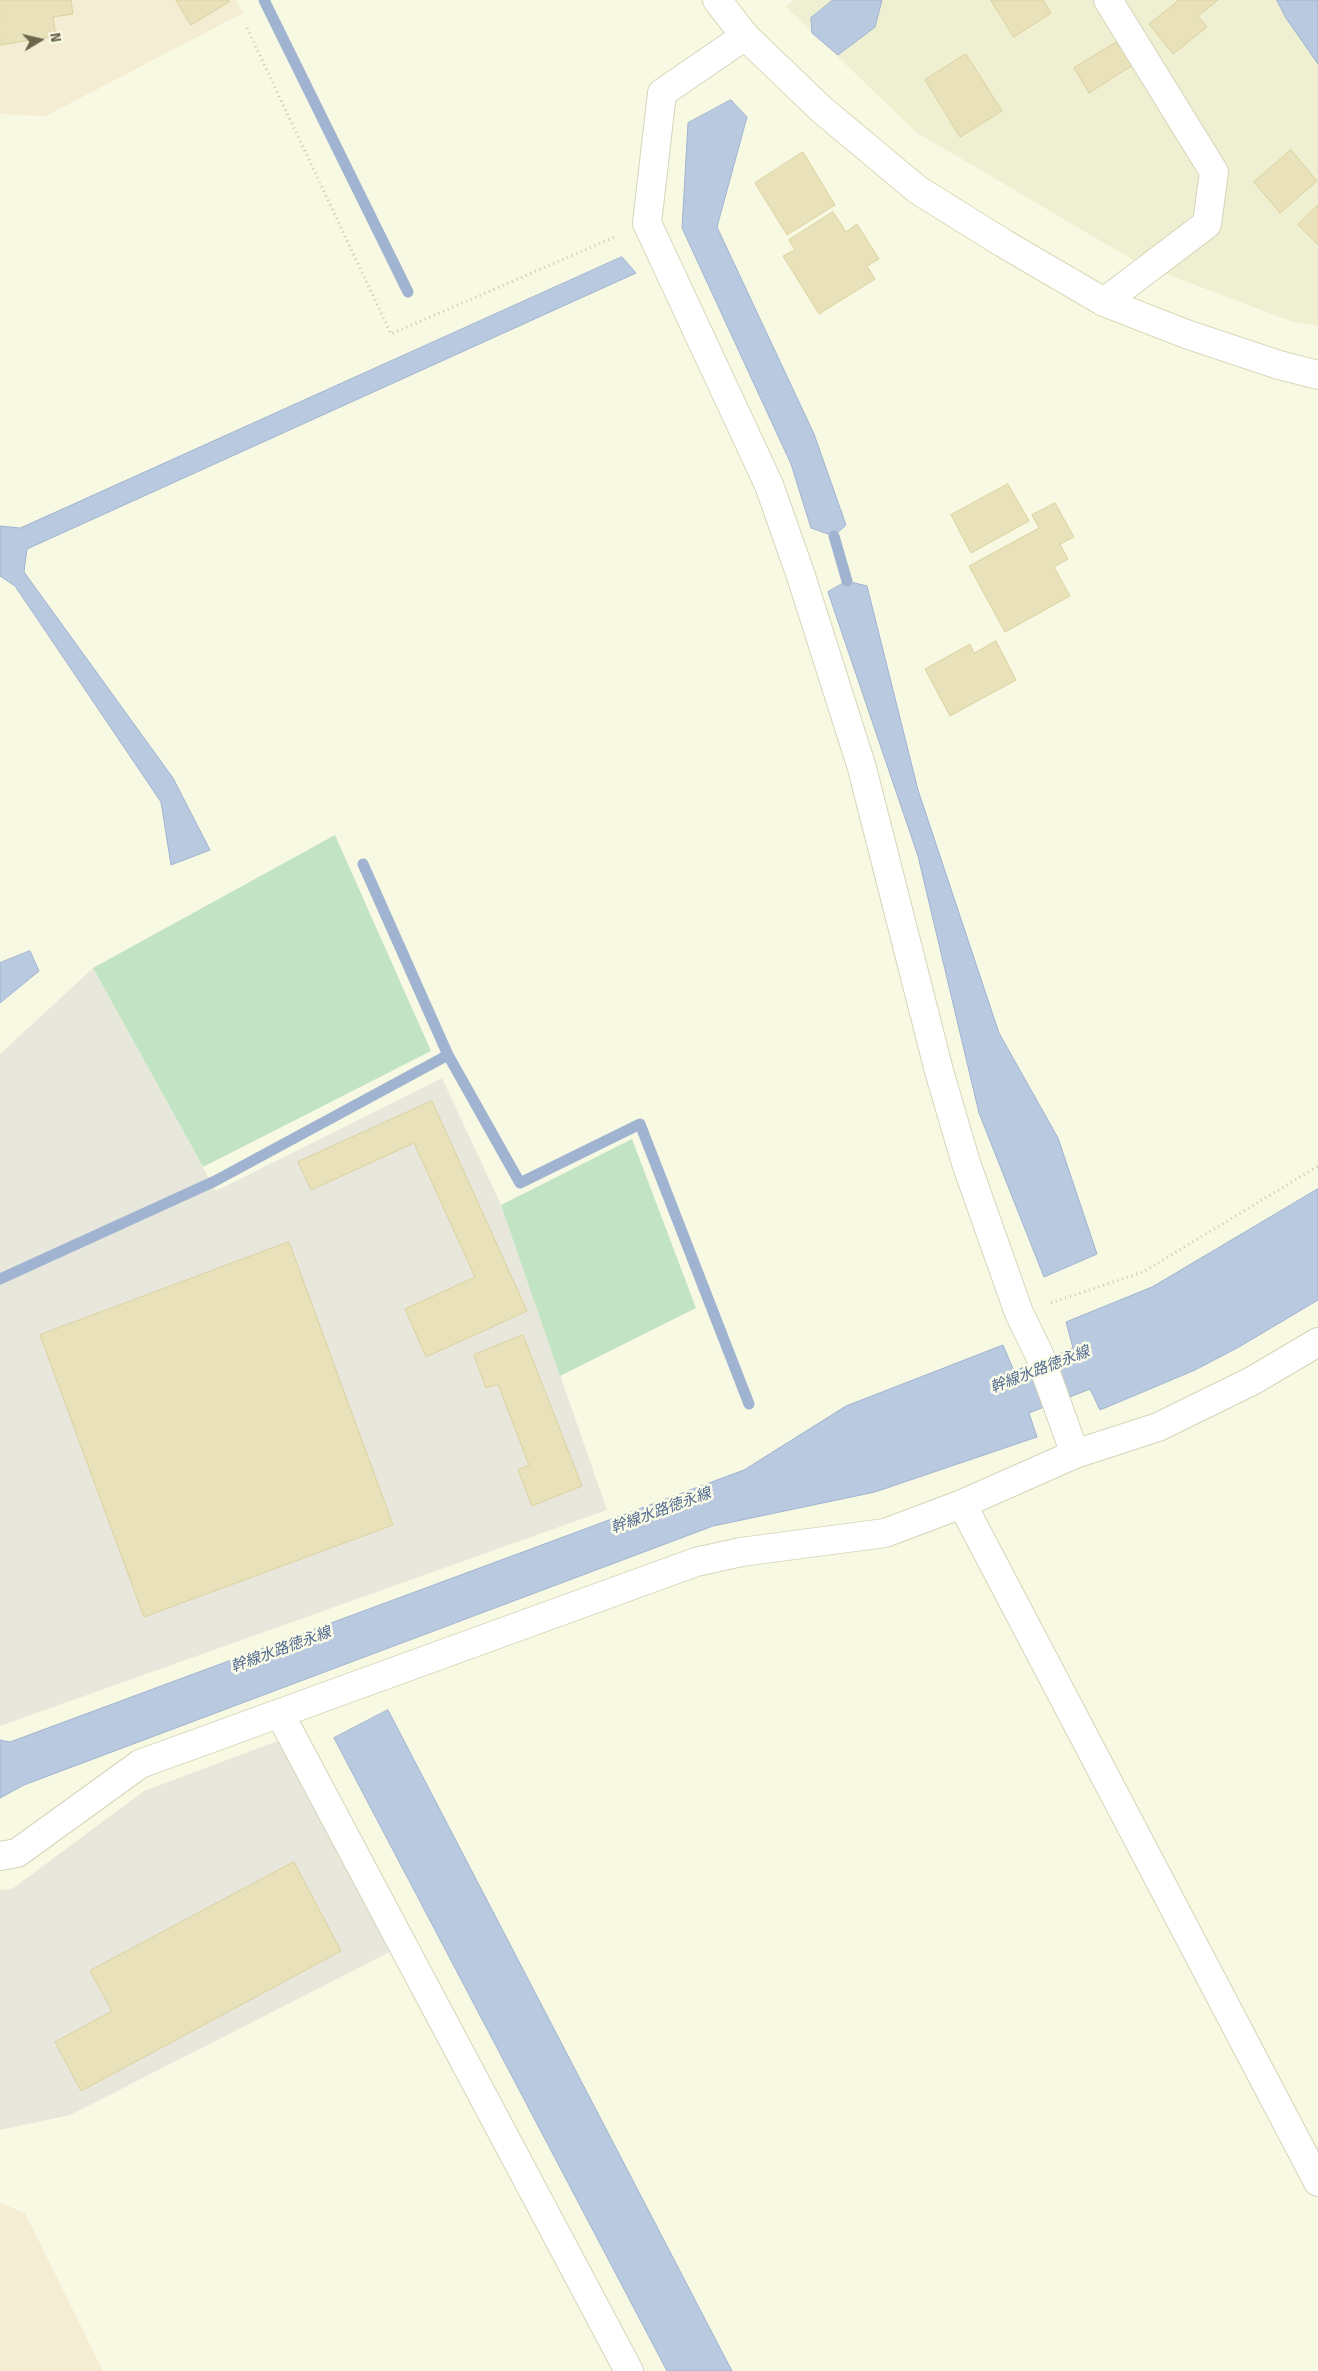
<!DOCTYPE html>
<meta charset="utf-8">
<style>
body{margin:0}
#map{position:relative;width:1318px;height:2371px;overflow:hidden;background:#f8f9e2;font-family:"Fira Sans",sans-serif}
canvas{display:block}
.north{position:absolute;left:15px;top:15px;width:50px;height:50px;-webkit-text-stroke:4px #fbfce7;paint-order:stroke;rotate:81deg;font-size:14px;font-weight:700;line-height:20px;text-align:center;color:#6d664b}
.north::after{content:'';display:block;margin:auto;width:18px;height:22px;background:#6d664b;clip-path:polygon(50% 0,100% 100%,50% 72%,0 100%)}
</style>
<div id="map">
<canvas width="1318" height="2371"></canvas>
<div class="north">N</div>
</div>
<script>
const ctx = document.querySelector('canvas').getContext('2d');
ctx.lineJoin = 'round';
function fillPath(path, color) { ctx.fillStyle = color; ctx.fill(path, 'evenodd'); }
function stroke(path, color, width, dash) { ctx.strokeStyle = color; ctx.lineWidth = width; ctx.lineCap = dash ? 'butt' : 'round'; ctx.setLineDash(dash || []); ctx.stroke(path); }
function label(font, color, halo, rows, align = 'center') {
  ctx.font = font + ' "Fira Sans","Noto Sans JP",sans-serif'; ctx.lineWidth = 5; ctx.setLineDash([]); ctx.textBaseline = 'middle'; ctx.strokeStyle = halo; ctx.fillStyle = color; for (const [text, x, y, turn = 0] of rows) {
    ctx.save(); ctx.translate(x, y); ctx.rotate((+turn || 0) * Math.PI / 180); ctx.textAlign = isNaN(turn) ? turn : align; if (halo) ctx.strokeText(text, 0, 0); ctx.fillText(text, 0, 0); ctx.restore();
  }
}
fillPath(new Path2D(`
 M794,0H1318V326L1293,322L1140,264L916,132L785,6Z`), '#efefd1');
fillPath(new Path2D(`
 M0,0H236L243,13L46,116L0,114Z
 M0,2203L25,2213L103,2371H0Z`), '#f5edd3');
fillPath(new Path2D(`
 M93,968L216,1191L442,1078L501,1205L607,1510L0,1726V1054Z
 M283,1739L390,1952L70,2115L0,2130V1890L12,1889L144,1791Z`), '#e8e7dc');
fillPath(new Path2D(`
 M335,835L431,1051L203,1167L93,968Z
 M632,1139L696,1308L560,1376L501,1205Z`), '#c2e4c4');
const water = new Path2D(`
 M833,0H882L875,27L838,55L812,33L811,18Z
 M1277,0H1318V64L1286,18Z
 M731,100L747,117L717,227L814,434L846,525L834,536L811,528L791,464L682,228L688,123Z
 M622,257L636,273L27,549L24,572L173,778L210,850L171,865L161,802L15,586L0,576V526L20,528Z
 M847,581L867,586L918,790L999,1033L1058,1138L1097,1254L1044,1277L979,1113L918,856L828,592Z
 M30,951L39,971L0,1003V963Z
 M1318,1189V1300L1239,1347L1195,1370L1100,1410L1090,1389L1029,1413L1037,1437L875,1492L713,1526L24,1785L0,1798V1740L10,1742L744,1470L846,1406L1003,1345L1014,1371L1073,1348L1066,1322L1152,1287Z
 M388,1710L732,2371H667L334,1738Z`);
fillPath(water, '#b9c9e0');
stroke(water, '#a0b3d0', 1);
stroke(new Path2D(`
 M264,0L408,292
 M834,536L847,581
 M363,864L448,1055
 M0,1279L215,1181L448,1055L520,1183L640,1124L749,1404`), '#a0b3d0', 11);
const building = new Path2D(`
 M0,0H71L73,14L53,17L56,36L0,45Z
 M176,0H229V2L191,25Z
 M991,0H1043L1051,13L1014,37Z
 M1177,0H1218L1198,16L1207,27L1173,54L1149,24L1178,1Z
 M1122,39L1136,63L1089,93L1074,68Z
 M966,54L1002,111L960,137L925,80Z
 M1291,150L1317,181L1280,213L1254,182Z
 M803,152L835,205L787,235L755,183Z
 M1318,205V245L1298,225Z
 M833,212L846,232L857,224L879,259L867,266L875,279L819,314L783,256L795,250L789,240Z
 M1008,484L1029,521L971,553L951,515Z
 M1055,503L1074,537L1060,544L1068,559L1054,567L1070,596L1005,632L969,566L1039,528L1032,515Z
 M996,641L1016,680L950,716L925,669L970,644L974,653Z
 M432,1101L527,1311L426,1357L405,1309L475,1277L414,1143L311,1190L298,1162Z
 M289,1242L393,1525L144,1617L40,1335Z
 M523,1335L582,1486L532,1506L518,1470L529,1465L498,1384L486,1388L474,1355Z
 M294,1862L341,1951L81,2091L55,2042L112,2011L90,1971Z`);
fillPath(building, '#e8e1ba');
stroke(building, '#dcd19f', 1);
const street = new Path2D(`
 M745,36L662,93L647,223L769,485L801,576L862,768L939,1071L966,1163L1019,1313L1039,1354L1075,1454
 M1104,302L1207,224L1214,172L1108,0
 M962,1504L1318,2182
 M280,1714L629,2371
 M0,1856L17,1853L140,1764L696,1562L741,1552L885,1533L962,1504L1075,1454L1158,1427L1252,1381L1318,1342`);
const secondary = new Path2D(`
 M717,0L745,36L821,109L918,190L1003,243L1104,302L1186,334L1279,365L1318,375`);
stroke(street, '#d7d4ba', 30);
stroke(secondary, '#dbd8b8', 30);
stroke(new Path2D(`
 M247,28L391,334L617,236
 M1051,1303L1143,1272L1318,1166`), '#cfc7a0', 3, [1, 4]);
stroke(street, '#fff', 28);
stroke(secondary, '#fff', 28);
label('italic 15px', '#526a92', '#fbfce7', [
 ["幹線水路徳永線",1040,1370,-21],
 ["幹線水路徳永線",661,1511,-20],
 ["幹線水路徳永線",281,1650,-20]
]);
</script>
